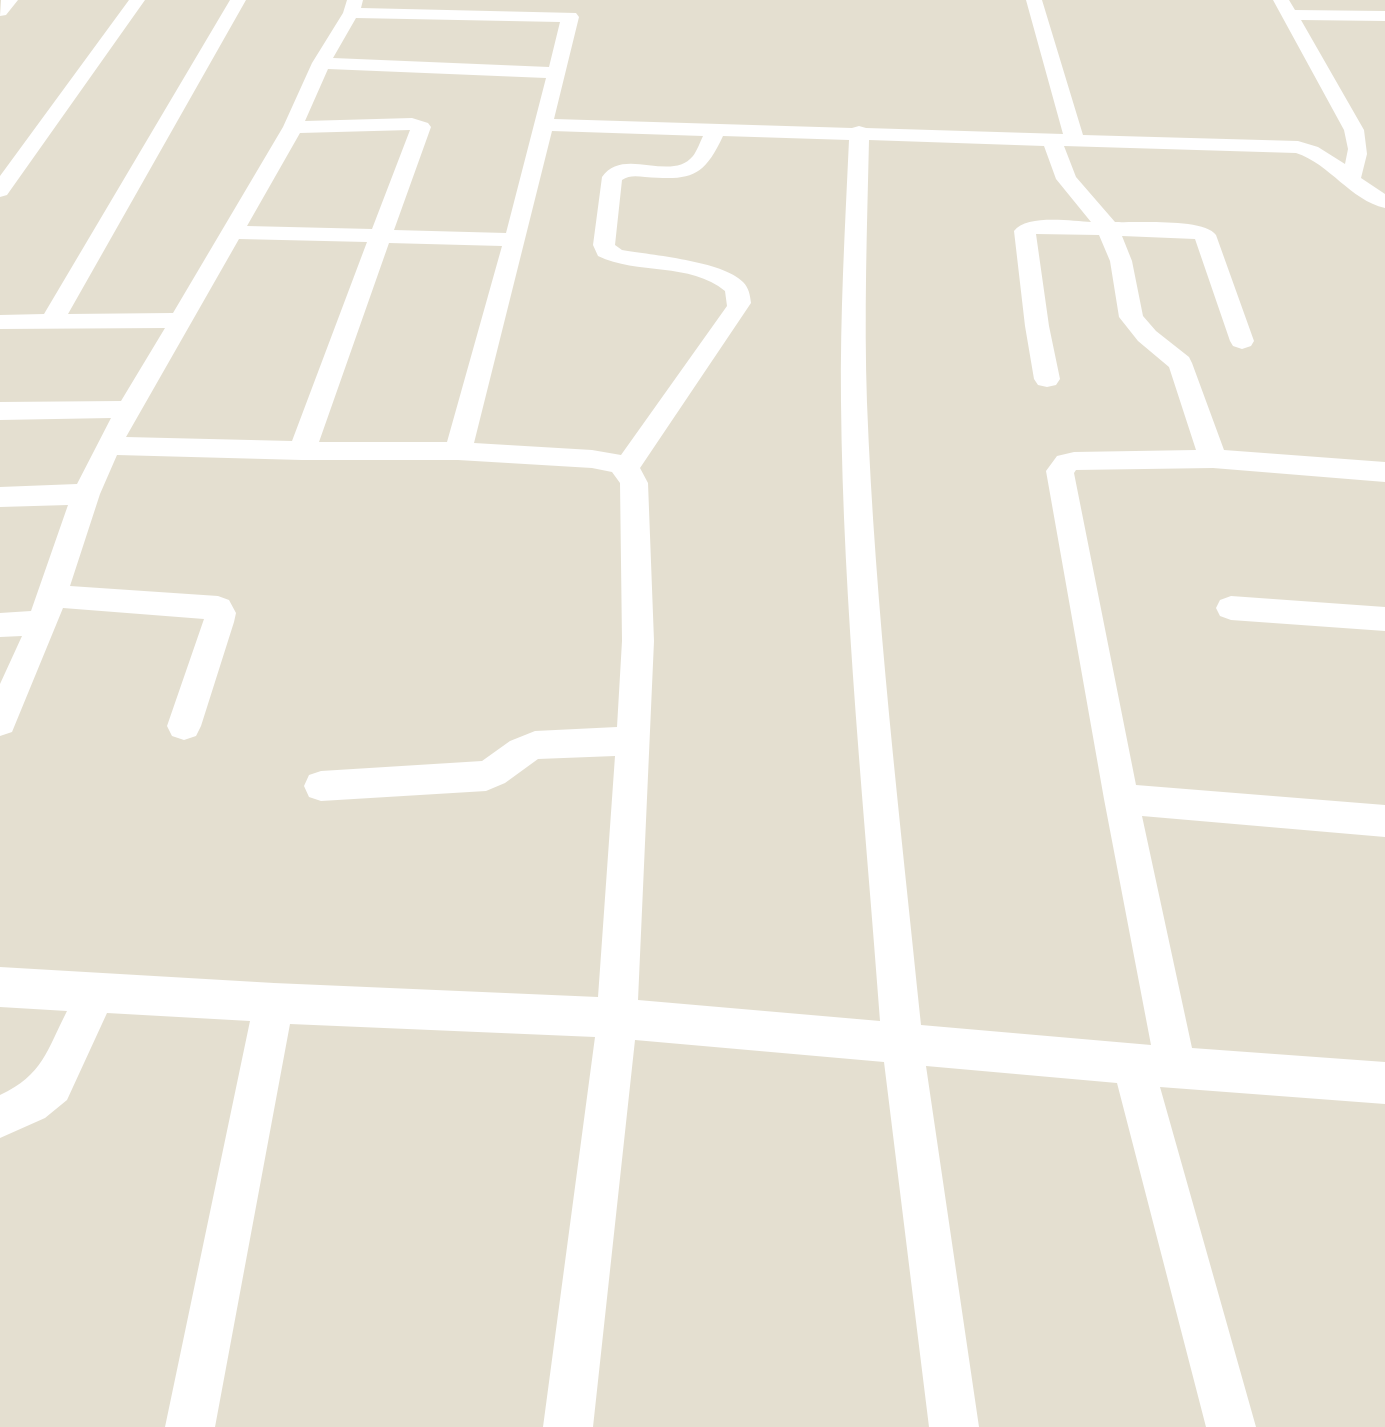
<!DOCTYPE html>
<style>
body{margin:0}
canvas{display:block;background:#e4dfd0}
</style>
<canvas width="1385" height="1427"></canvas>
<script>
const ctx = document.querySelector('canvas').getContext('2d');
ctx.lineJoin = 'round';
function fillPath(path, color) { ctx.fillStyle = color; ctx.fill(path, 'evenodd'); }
fillPath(new Path2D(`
 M18,0L6,15L0,16L1,0Z
 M129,0H145L7,195L0,197V176Z
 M230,0H246L68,314L173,313L283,127L312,63L343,13L347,0H363L361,8L576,13L579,17L554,119L852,128L859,126L866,128L1063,134L1026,0H1042L1083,135L1298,141L1318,147L1345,164L1348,149L1344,130L1273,0H1289L1295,10L1385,11V21L1301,20L1364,130L1367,154L1361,178L1385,194V208C1350,200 1330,164 1296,153L1064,146L1076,177L1115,222C1136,223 1204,218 1216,235L1254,341L1251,346L1242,349L1233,346L1230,341L1195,239L1122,236L1132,261L1143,316L1156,331L1189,357L1192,363L1224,450L1385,462V482L1213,468L1076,470L1074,473L1136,785L1385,805V837L1142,816L1192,1048L1385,1062V1104L1160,1087L1256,1427H1206L1117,1083L926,1066L979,1427H929L884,1062L635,1040L593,1427H543L595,1037L290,1024L215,1427H165L250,1021L107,1013L67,1100L45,1118L0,1138V1095C43,1075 47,1050 67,1011L0,1007V967L274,983L598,997L615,756L538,759L505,783L486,791L321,801L309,797L304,786L309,775L321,771L482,761L510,741L535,731L617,727L622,641L620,483L612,472L592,468L458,460H302L117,455L100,494L70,586L218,596L229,600L236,613L234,622L201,726L196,736L184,740L172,736L167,726L204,619L63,608L12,732L0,736V684L22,636L0,637V613L31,611L68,505L0,507V487L77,484L111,418L0,420V402L121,401L165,328L0,329V315L44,314ZM356,18L560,22L549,67L333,58ZM328,69L546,78L506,233L394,230L431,127L428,123L412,118L305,121ZM410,130L372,229L247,226L300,133ZM552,131L703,136C700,142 697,151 693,156C671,183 623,146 602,177L593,245L598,256C637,275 690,262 725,291L727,306L621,455L592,450L474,443ZM723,136L849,140C845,227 840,315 841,402C843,609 865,815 880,1021L638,1000L654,641L648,483L640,468L751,303C750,295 749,288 743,282C723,261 651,255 622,250L615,245L622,180C629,175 637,176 645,177C690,180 703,179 723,136ZM869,140L1044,146L1056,179L1091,222C1072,221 1026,214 1014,231L1025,326L1034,379L1038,385L1047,387L1056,385L1060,379L1049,326L1036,234L1099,235L1110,261L1119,317L1138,341L1169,367L1196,450L1074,452L1057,456L1046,471L1104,799L1151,1045L921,1025C900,818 875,611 867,403C864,315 867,228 869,140ZM239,239L367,242L292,441L126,437ZM389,243L502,246L447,442H319Z
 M1231,596L1385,607V631L1231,620L1220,616L1216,608L1220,600Z`), '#fff');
</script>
